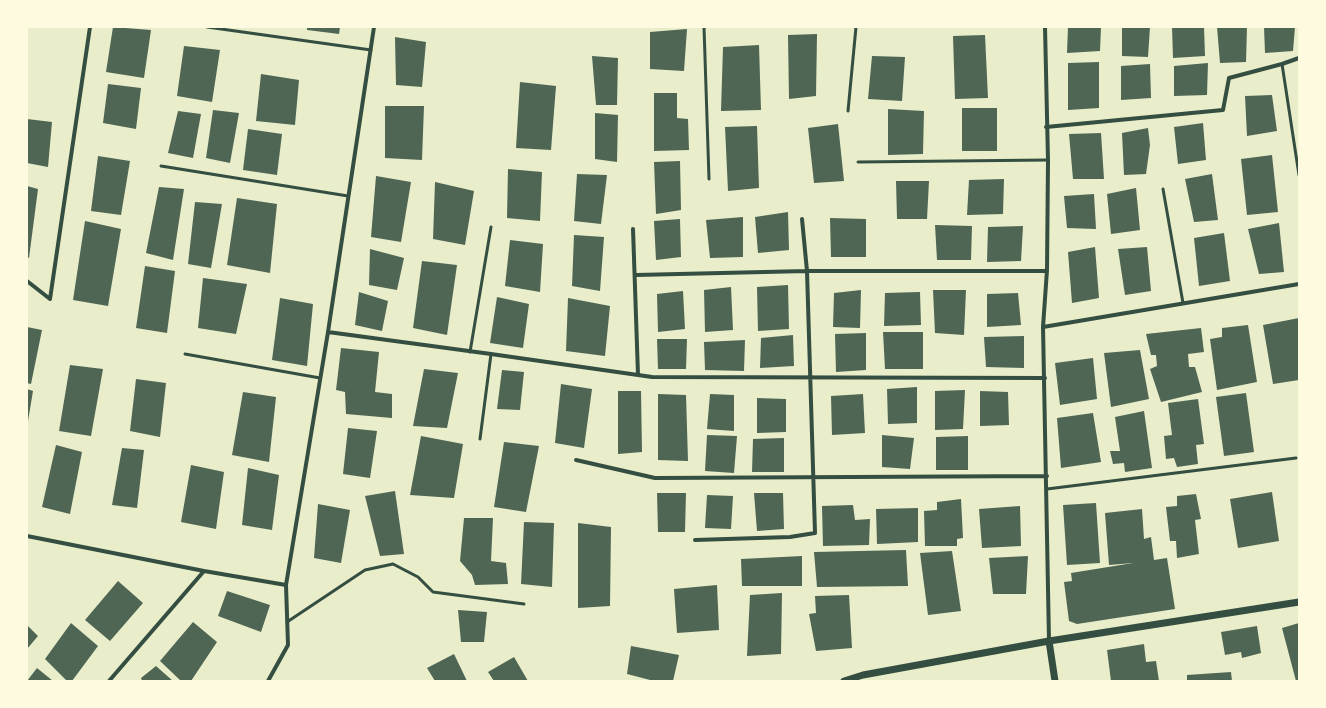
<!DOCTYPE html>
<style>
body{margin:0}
#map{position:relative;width:1326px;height:708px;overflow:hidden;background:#e9edc9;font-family:Rubik,sans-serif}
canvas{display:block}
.frame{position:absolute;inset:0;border:28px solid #fefae0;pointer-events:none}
</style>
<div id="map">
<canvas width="1326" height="708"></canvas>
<div class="frame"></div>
</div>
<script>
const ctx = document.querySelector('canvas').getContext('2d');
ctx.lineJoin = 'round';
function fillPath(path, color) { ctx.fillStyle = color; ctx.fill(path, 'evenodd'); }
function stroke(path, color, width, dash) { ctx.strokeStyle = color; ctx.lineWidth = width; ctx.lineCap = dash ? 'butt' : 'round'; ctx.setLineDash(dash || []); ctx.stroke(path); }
fillPath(new Path2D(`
 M113,27L151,30L144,78L106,72Z
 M307,27H340L339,34L307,30Z
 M1068,27H1101L1100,51L1067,53Z
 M1122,27H1150L1148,57L1122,56Z
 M1172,27H1204L1205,56L1173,58Z
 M1217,27H1247L1246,62L1220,63Z
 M1264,27H1295L1293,51L1265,53Z
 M687,29L684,71L650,69V32Z
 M817,34L816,96L789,99L788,35Z
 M985,35L988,98L955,99L953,36Z
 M395,37L426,42L422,87L396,85Z
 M759,45L761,110L721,111L723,47Z
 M184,46L220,50L212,102L177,96Z
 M592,56L618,58L617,105H596Z
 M872,56L905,57L902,101L868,99Z
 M1099,62V108L1068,110V63Z
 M1208,63L1207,95L1174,96V66Z
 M1150,64L1151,98L1121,100V66Z
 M261,74L299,80L295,125L256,121Z
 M520,82L556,86L551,150L516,148Z
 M108,84L141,88L136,129L103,123Z
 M654,93H677V118L688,119L689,150L654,151Z
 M1272,95L1277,131L1247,136L1245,96Z
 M385,106H424L422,160L385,158Z
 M962,108H997V151H962Z
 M888,109L924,111L923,154L888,155Z
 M213,110L239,113L230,163L206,158Z
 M178,111L201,114L193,158L168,153Z
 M595,113L618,115L617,162L595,159Z
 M27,119L52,122L48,167L27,163Z
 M1203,123L1206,160L1178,164L1174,127Z
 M838,124L844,181L814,183L808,128Z
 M757,126L759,188L728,191L725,127Z
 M1148,128L1150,145L1146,174L1124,175L1122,133Z
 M248,129L282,134L277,175L243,170Z
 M1101,133L1104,179H1073L1069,134Z
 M1272,155L1278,212L1247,215L1241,159Z
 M98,156L130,161L121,215L91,211Z
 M680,161L681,210L656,214L654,162Z
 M508,169L542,172L540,221L507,218Z
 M577,174L607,175L601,224L574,221Z
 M1212,174L1218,220L1194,222L1185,179Z
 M376,176L411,182L401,242L371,237Z
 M1004,179L1003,214L967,215L969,180Z
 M896,181H929L927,219H897Z
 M435,182L474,191L465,245L433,239Z
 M27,186L38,189L29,258L27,257Z
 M159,187L184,189L173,260L146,253Z
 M1136,188L1140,230L1111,234L1107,194Z
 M1094,194L1096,229L1067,228L1064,196Z
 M237,198L277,204L270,273L227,265Z
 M195,202L222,204L211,268L188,264Z
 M788,212L789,250L758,253L755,217Z
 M743,217V257L710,258L706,220Z
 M830,218L866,219V257H831Z
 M680,219L681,257L656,260L654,221Z
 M85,221L121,229L108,306L73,300Z
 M1279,223L1284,272L1259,274L1248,229Z
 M935,225L972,226L971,260H937Z
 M1023,226L1021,261L987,262L988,227Z
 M1224,233L1230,281L1199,286L1194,238Z
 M574,235L604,237L600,291L572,286Z
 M510,240L543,244L540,292L505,286Z
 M1095,247L1099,298L1072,303L1068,252Z
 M1147,247L1151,291L1125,295L1118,249Z
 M370,249L404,258L397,290L369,285Z
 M422,261L457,265L447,335L413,328Z
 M145,266L175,271L167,333L136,328Z
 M203,278L247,284L236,334L198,328Z
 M788,285L789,329L758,331L757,287Z
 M731,287L733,330L705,332L704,290Z
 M861,290L860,328L833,327L834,293Z
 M933,290H966L964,335L935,333Z
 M683,291L685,329L658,332L657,294Z
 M359,292L388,301L382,331L355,325Z
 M920,292L921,325L884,326L885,293Z
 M1018,293L1021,325L987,327V294Z
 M497,297L529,304L523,348L490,343Z
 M280,298L313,304L307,366L272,360Z
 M568,298L610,306L605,356L566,351Z
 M1299,318V380L1273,384L1263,325Z
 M1248,325L1257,382L1217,390L1210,339L1222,337V328Z
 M27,327L42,330L31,384L27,383Z
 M1201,328L1204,352L1188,354L1189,367H1195L1202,392L1161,402L1150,369L1157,366L1156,355H1151L1146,334Z
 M883,332H923V369H885Z
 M866,333V370L836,372L835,334Z
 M793,335L794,366L760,368L761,338Z
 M1024,336V368L986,367L984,337Z
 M657,339H687L686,369H658Z
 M745,340L744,371L705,370L704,342Z
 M341,348L379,352L375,392L392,394V418L346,414L345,392L336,390Z
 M1140,350L1149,399L1111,407L1104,353Z
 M1093,358L1097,399L1060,405L1055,363Z
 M70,365L103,369L91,436L59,431Z
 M424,369L458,373L447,428L413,426Z
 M502,370L524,372L520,410L497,409Z
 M136,379L166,383L160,437L130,431Z
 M561,384L592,389L584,448L555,443Z
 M917,387V423L888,424L887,389Z
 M27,389L33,391L28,421H27Z
 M965,390L963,429L935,430V391Z
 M618,391H641L642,452L618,454Z
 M980,391L1008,392L1009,425L980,426Z
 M243,392L276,397L269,462L232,455Z
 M1246,393L1254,452L1224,456L1216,397Z
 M658,394L686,395L688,461L658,460Z
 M710,394L734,395V431L707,429Z
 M863,394L865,433L832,435L831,396Z
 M757,398L786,399V432L757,433Z
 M1198,399L1204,444L1196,445L1198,464L1177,467L1174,458L1166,459L1164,436L1172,435L1168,403Z
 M1144,411L1152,468L1125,472L1124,463L1113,464L1110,451H1120L1115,417Z
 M1093,413L1101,462L1061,468L1057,418Z
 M348,428L377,431L370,478L343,474Z
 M707,435L737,436L734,473L705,471Z
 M882,435L914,438L910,469L882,467Z
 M421,436L463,444L454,498L410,495Z
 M968,436V470H936V437Z
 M784,438V472H752L753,439Z
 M504,442L539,446L526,512L494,507Z
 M56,445L82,452L70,514L42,507Z
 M122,448L144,450L137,508L112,505Z
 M191,465L224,472L216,529L181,522Z
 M248,468L279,475L272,530L242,525Z
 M395,491L404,554L380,556L365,496Z
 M1272,492L1279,541L1238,548L1230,499Z
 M657,493H686L685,532H658Z
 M754,493H783L784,529L757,531Z
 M1196,494L1201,519L1195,520L1199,554L1177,558L1176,541H1170L1166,507L1177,506V496Z
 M707,495L733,496L731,529L705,528Z
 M961,499L963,538L957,539V546H925L924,511L937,510V502Z
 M1096,503L1100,563L1067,565L1063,505Z
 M318,504L350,510L341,563L314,558Z
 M853,505L855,520L870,519L869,545L823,546L822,506Z
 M1020,506L1021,546L982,548L979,509Z
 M918,508V542L877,544L876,509Z
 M1142,509L1144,539L1151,537L1154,560L1167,558L1175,609L1077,624L1069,621L1064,582L1072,581L1071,573L1133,563L1109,565L1105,513Z
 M464,518H493L491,561L506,563L508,584L475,585L472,575L460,561Z
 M524,522L554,523L552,587L521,584Z
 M578,523L611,527L610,606L578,608Z
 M906,550L908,586L817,587L814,552Z
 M952,551L961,611L928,615L920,553Z
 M802,556V586H742L741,559Z
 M1028,556L1026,594H993L989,558Z
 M118,581L143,603L110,641L85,620Z
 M717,585L719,630L677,633L674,589Z
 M227,591L270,605L261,632L218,616Z
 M782,593L781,654L747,656L750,595Z
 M849,595L852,648L816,651L809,614L816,613L815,596Z
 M458,610L487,612L484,642H461Z
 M193,622L217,642L191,681H181L160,661Z
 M71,623L98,646L72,681H67L45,659Z
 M1299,623V681H1296L1282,628Z
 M27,625L38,636L27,649Z
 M1257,626L1261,653L1242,658L1241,652L1225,655L1221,632Z
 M1144,644L1146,662L1156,661L1159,681H1111L1107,650Z
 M631,646L679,655L673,681H654L627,674Z
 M454,654L467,681H435L427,668Z
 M514,657L528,681H494L488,672Z
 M156,666L173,681H142L141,678Z
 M37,668L53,681H27Z
 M1231,672L1232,681H1187V675Z`), '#4f6655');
stroke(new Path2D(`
 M207,27L371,50
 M704,27L709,179
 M1282,64L1299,175
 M848,111L856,27
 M858,162L1048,160
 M161,166L348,196
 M1163,189L1183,303
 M470,352L491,227
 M185,354L320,378
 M480,439L491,354
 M1047,489L1296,458
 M287,622L365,570L393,564L418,577L433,592L524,604`), '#344e41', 3);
stroke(new Path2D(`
 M1045,27L1048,160L1047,270L1043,327L1049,641
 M1046,127L1223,110L1229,78L1282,64L1299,58
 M633,229L638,375
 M636,275L807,271H1046
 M27,281L50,299L90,27
 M1043,327L1299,284
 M328,332L491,354L652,377L1045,378
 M576,460L655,478L1047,476
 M27,536L204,571L286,585
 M695,540L790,537L815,533L807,271L802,219
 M109,681L204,571
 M268,681L288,645L286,585L328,332L374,27`), '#344e41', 4);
stroke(new Path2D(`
 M1049,641L1055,681
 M844,681L863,675L1049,641L1299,602`), '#344e41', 7);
</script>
